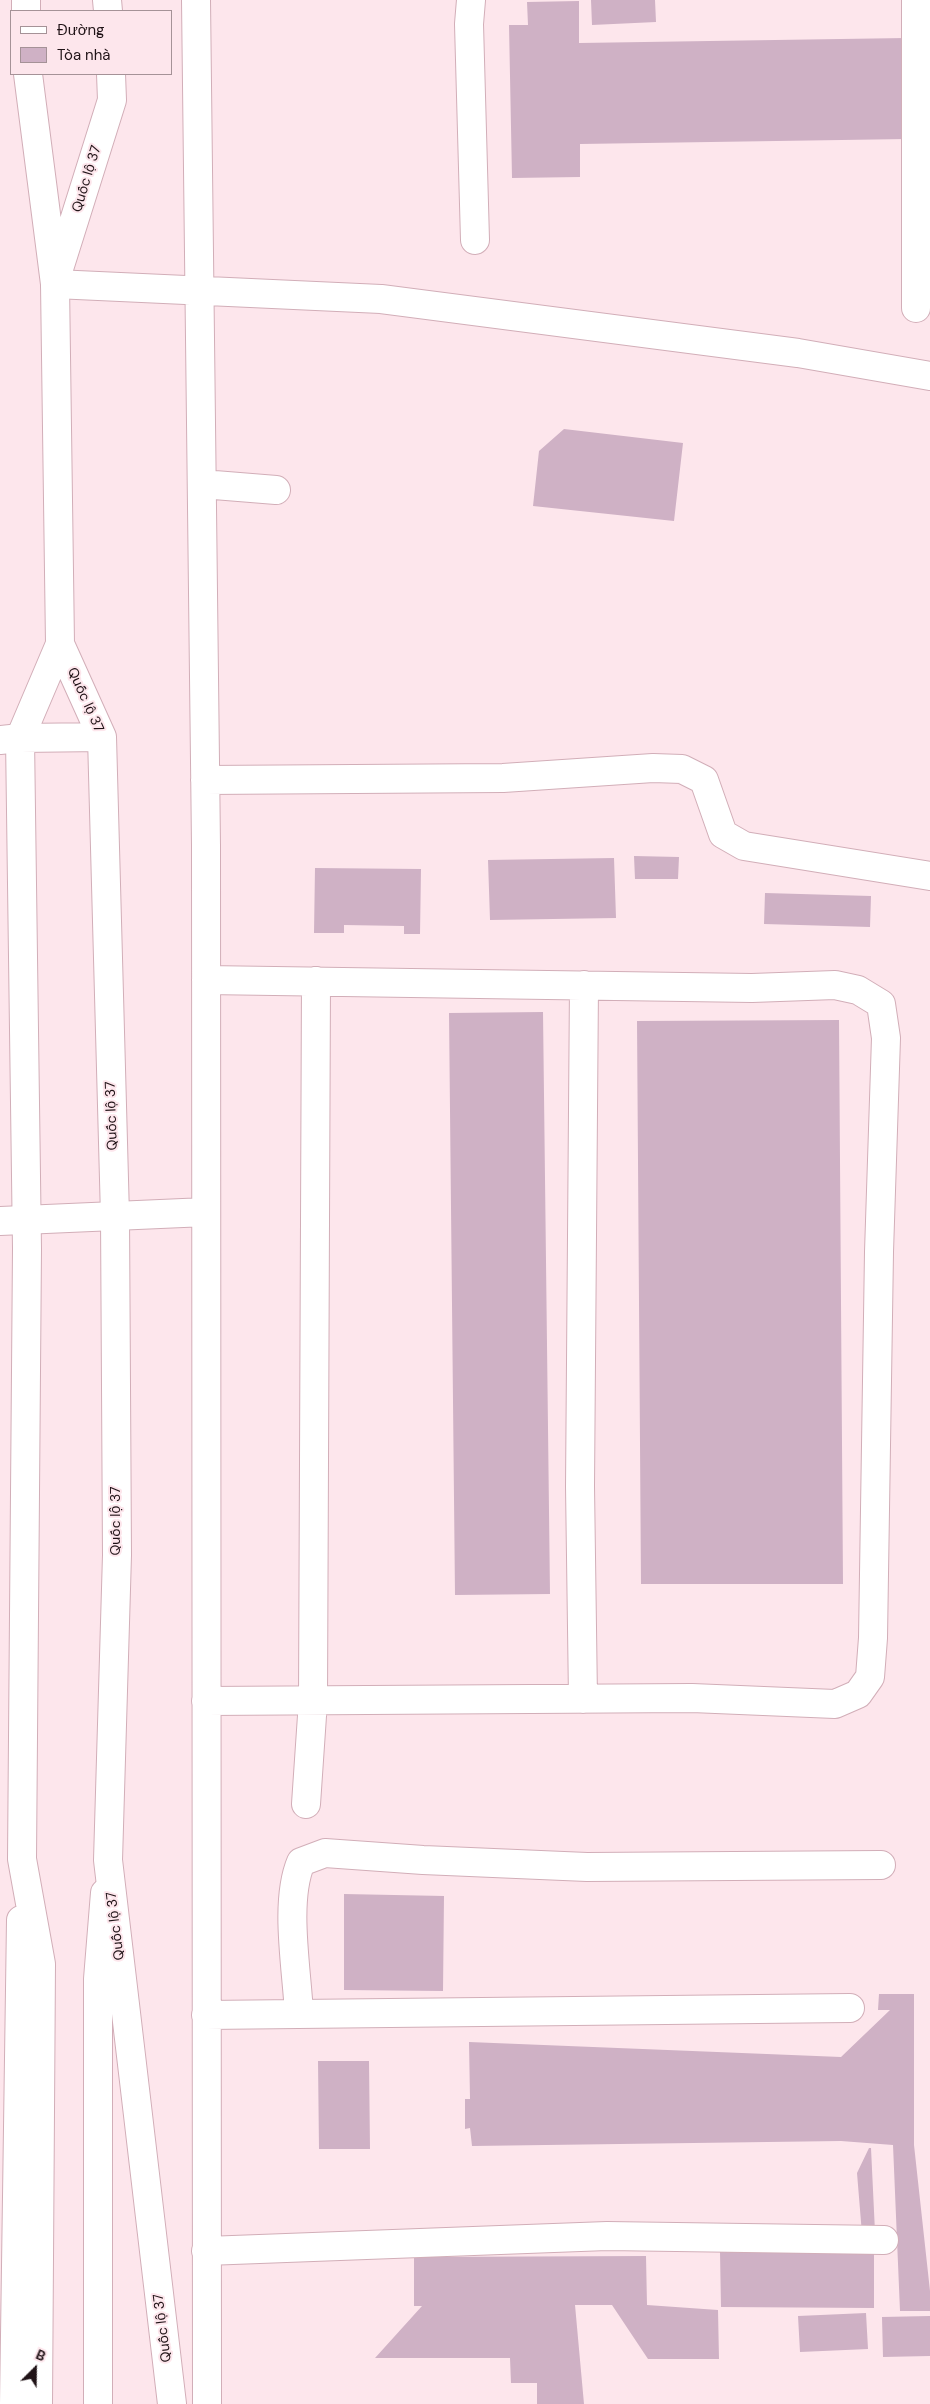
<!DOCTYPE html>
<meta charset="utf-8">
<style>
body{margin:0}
#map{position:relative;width:930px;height:2404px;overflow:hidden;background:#fde6ec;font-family:"DM Sans",sans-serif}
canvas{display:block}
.legend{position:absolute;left:10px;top:10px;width:162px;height:65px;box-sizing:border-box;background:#fde6ec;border:1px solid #a59297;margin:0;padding:6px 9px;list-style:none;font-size:15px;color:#201317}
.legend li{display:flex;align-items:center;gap:10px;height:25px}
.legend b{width:25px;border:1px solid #a59297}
.north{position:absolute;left:10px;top:2344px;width:50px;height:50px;-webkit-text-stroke:4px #fde6ec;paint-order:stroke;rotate:23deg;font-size:14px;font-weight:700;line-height:20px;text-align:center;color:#201317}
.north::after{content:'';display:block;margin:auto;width:18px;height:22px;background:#201317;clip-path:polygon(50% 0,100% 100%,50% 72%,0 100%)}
</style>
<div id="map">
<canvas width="930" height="2404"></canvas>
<ul class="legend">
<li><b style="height:6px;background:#fff"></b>Đường</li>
<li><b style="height:14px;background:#cfb1c5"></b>Tòa nhà</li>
</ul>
<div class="north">B</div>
</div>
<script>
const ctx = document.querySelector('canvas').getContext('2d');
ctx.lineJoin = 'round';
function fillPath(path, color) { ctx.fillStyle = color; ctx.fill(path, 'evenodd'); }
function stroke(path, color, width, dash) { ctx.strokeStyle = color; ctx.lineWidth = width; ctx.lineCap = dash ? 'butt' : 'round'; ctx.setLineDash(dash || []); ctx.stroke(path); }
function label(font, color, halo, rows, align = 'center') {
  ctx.font = font + ' "DM Sans",sans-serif'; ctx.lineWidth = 4; ctx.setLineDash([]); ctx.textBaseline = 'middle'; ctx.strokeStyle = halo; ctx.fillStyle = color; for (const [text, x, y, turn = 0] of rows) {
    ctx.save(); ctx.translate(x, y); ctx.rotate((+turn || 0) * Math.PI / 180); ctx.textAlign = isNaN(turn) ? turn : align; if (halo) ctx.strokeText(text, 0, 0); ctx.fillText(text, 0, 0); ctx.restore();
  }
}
fillPath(new Path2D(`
 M591,0H655L656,22L592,25Z
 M579,1V43L906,38L907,139L580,144V177L512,178L509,25H528L527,2Z
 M564,429L683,443L674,521L533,506L539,451Z
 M634,856L679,857L678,879H635Z
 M614,858L616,918L490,920L488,860Z
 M315,868L421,869L420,934H404V926L344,925V933H314Z
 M765,893L871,896L870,927L764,924Z
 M543,1012L550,1594L455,1595L449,1013Z
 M839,1020L843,1584H641L637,1021Z
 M344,1894L444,1896L443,1991L344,1990Z
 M879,1994H914V2145L930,2291V2311H900L893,2145L841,2141L472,2146L470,2128L465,2129V2099H470L469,2042L841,2057L890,2010H878Z
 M318,2061H369L370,2149H319Z
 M869,2148H871L875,2232L862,2234L857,2173Z
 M720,2252L874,2253V2308L721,2307Z
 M646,2256L647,2305L718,2310L719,2359H648L612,2305H575L584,2404H537V2383H511L510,2358H375L422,2306H414V2257Z
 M866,2313L868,2349L800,2352L798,2316Z
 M930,2316V2356L883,2357L882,2317Z`), '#cfb1c5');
const minor = new Path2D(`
 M196,0L206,845L207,2404
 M471,0L469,24L475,240
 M916,0V308
 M55,284L381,299L798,353L930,376
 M202,484L276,490
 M0,740L20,738
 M205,780L503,778L653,768L682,769L704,780L723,834L744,846L930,876
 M0,1221L206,1212
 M583,1699L580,1486L584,985
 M206,1701L692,1698L835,1704L858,1694L870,1677L873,1638L879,1252L886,1038L881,1004L858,990L835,985L752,988L206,980
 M306,1804L313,1701L316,981
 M299,2014C297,1970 284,1902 301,1862L325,1853L423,1860L587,1867L881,1865
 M206,2015L850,2008
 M206,2251L607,2236L884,2240`);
const major = new Path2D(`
 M98,2404V1979L105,1893`);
const highway = new Path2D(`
 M26,0V11
 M107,0L108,11
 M28,74L55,284L60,644L102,737L115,1216L117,1555L108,1860L172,2404
 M57,275L112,100L111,74
 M20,738L102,737
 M14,2404L21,1920
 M38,2404L41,1964L22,1859L27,1249L20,738L60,644`);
stroke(minor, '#d2aeb8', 30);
stroke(major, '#d2aeb8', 30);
stroke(highway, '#d2aeb8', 30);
stroke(minor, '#fff', 28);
stroke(major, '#fff', 28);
stroke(highway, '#fff', 28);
label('14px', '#201317', '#fde6ec', [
 ["Quốc lộ 37",87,179,-73],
 ["Quốc lộ 37",85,700,66],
 ["Quốc lộ 37",112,1116,-92],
 ["Quốc lộ 37",116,1521,-90],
 ["Quốc lộ 37",116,1926,-97],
 ["Quốc lộ 37",163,2328,-97]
]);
</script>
